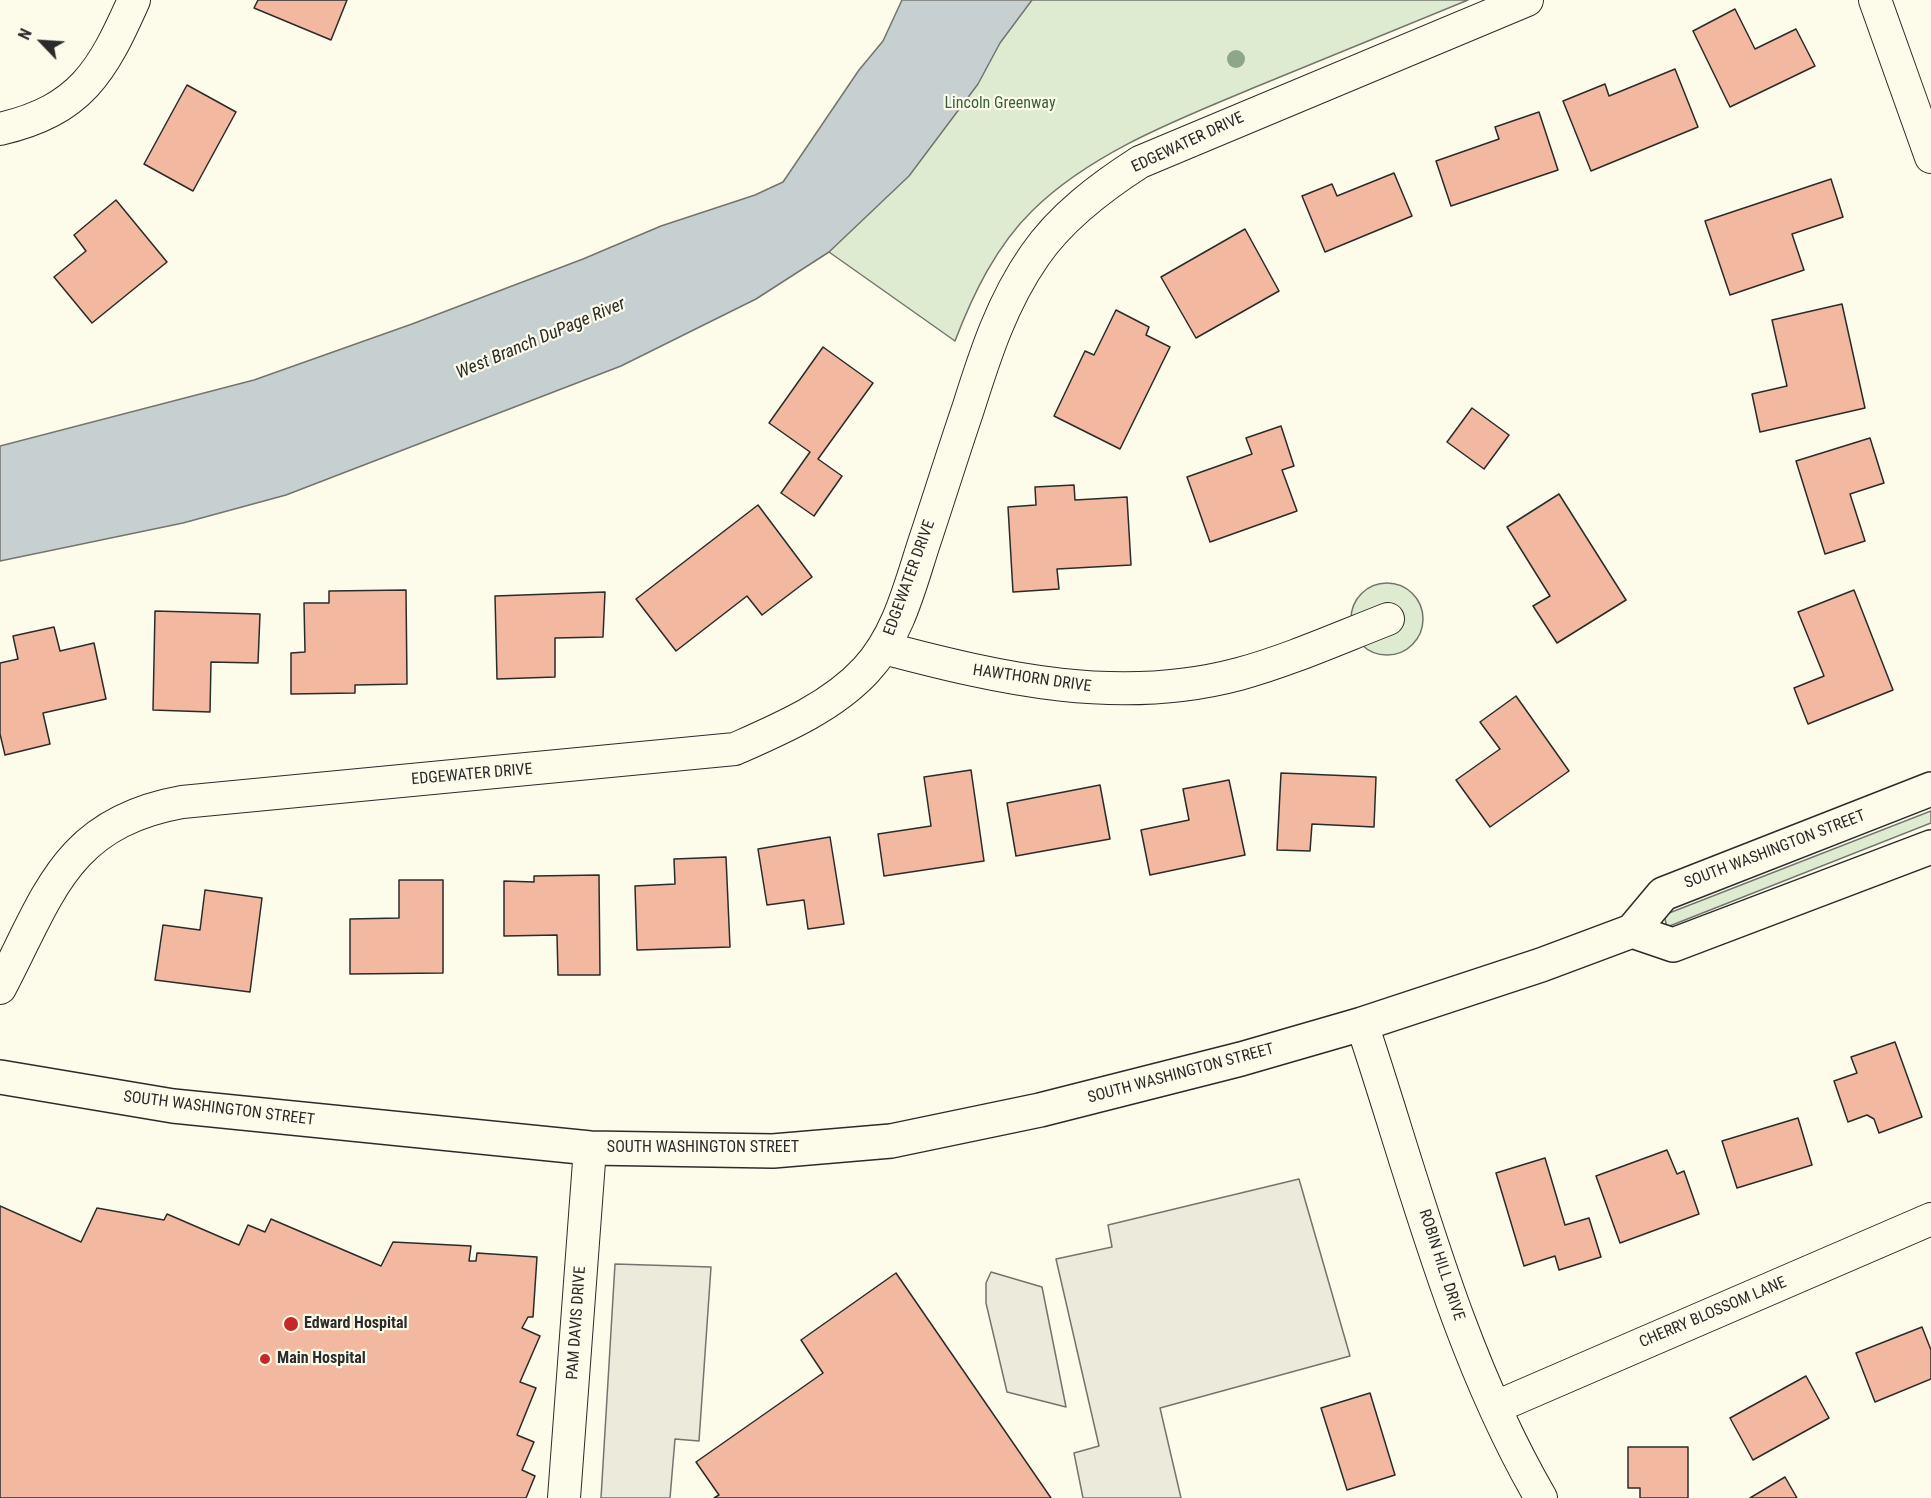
<!DOCTYPE html>
<style>
body{margin:0}
#map{position:relative;width:1931px;height:1498px;overflow:hidden;background:#fdfbea;font-family:"Roboto Condensed",sans-serif}
canvas{display:block}
.north{position:absolute;left:12px;top:12px;width:60px;height:60px;-webkit-text-stroke:4px #fdfbea;paint-order:stroke;rotate:295deg;font-size:16px;font-weight:700;line-height:24px;text-align:center;color:#2b2b2b}
.north::after{content:'';display:block;margin:auto;width:21px;height:27px;background:#2b2b2b;clip-path:polygon(50% 0,100% 100%,50% 72%,0 100%)}
</style>
<div id="map">
<canvas width="1931" height="1498"></canvas>
<div class="north">N</div>
</div>
<script>
const ctx = document.querySelector('canvas').getContext('2d');
ctx.lineJoin = 'round';
function fillPath(path, color) { ctx.fillStyle = color; ctx.fill(path, 'evenodd'); }
function stroke(path, color, width, dash) { ctx.strokeStyle = color; ctx.lineWidth = width; ctx.lineCap = dash ? 'butt' : 'round'; ctx.setLineDash(dash || []); ctx.stroke(path); }
function label(font, color, halo, rows, align = 'center') {
  ctx.font = font + ' "Roboto Condensed",sans-serif'; ctx.lineWidth = 4.5; ctx.setLineDash([]); ctx.textBaseline = 'middle'; ctx.strokeStyle = halo; ctx.fillStyle = color; for (const [text, x, y, turn = 0] of rows) {
    ctx.save(); ctx.translate(x, y); ctx.rotate((+turn || 0) * Math.PI / 180); ctx.textAlign = isNaN(turn) ? turn : align; if (halo) ctx.strokeText(text, 0, 0); ctx.fillText(text, 0, 0); ctx.restore();
  }
}
const green = new Path2D(`
 M922,0H1468C1398,29 1328,58 1258,86C1182,118 1093,151 1033,210C996,246 973,294 955,341L829,252L783,215Z
 M1351 619a36 36 0 1 1 72 0a36 36 0 1 1-72 0Z
 M1931,811V823L1667,927L1664,915Z`);
fillPath(green, '#deebd1');
stroke(green, '#74746e', 1.5);
const parking = new Path2D(`
 M1299,1179L1350,1356L1160,1408L1181,1498H1083L1074,1453L1099,1446L1056,1259L1112,1247L1108,1225Z
 M615,1264L711,1267L699,1441L675,1439L670,1498H601Z
 M991,1272L1042,1287L1066,1407L1007,1392L986,1303V1283Z`);
fillPath(parking, '#eceadb');
stroke(parking, '#74746e', 1.5);
const water = new Path2D(`
 M902,0H1032L1000,43L978,84L909,176L829,252L756,299L621,366L286,495L183,523L0,561V446L254,380L412,324L583,259L661,226L755,195L783,182L859,70L883,41Z`);
fillPath(water, '#c7d0d0');
stroke(water, '#74746e', 1.5);
const building = new Path2D(`
 M258,0H347L331,40L254,8Z
 M1735,9L1755,49L1796,29L1815,66L1730,107L1693,31Z
 M1675,69L1698,127L1591,171L1563,101L1605,84L1609,96Z
 M187,85L236,112L193,191L144,164Z
 M1539,112L1558,170L1451,206L1436,161L1499,139L1495,127Z
 M1394,173L1412,216L1325,252L1302,196L1332,184L1337,196Z
 M1831,179L1843,217L1792,234L1804,270L1730,295L1705,221Z
 M116,200L167,262L92,323L54,277L86,251L74,235Z
 M1245,229L1279,291L1196,338L1161,277Z
 M1842,304L1865,408L1760,432L1752,394L1787,386L1772,320Z
 M1116,310L1149,327L1146,335L1170,347L1120,449L1054,416L1085,351L1094,355Z
 M823,347L873,383L818,459L842,476L814,516L781,493L810,452L769,423Z
 M1472,408L1509,435L1484,469L1447,442Z
 M1281,426L1294,466L1282,470L1297,511L1210,542L1187,477L1252,454L1246,438Z
 M1870,438L1884,483L1850,494L1865,541L1825,554L1796,461Z
 M1074,485L1075,500L1127,497L1131,565L1057,569L1059,589L1013,592L1008,507L1036,505L1035,487Z
 M1559,494L1626,600L1557,643L1533,606L1550,596L1507,527Z
 M758,505L812,577L762,615L747,596L676,651L636,599Z
 M406,590L407,684L355,685V693L291,694V653L305,652L304,603H329V591Z
 M1854,590L1893,690L1808,724L1794,688L1824,676L1798,612Z
 M605,592L603,637L555,638V677L497,679L495,596Z
 M155,611L260,614L258,663L211,662L210,712L153,710Z
 M54,627L60,651L94,643L106,699L43,713L50,744L5,755L0,734V663L18,659L13,636Z
 M1516,696L1569,771L1490,827L1456,780L1500,749L1480,722Z
 M971,770L984,861L884,876L878,834L931,826L924,777Z
 M1281,773L1376,777L1374,827L1312,824L1310,851L1277,850Z
 M1229,780L1245,855L1150,875L1141,830L1189,820L1183,789Z
 M1100,785L1110,839L1016,856L1007,803Z
 M830,837L844,924L808,929L804,900L767,905L758,849Z
 M726,857L730,947L637,950L635,886L675,884L674,859Z
 M599,875L600,975H558L557,935L504,936V881L534,882V876Z
 M399,880H443V973L350,974V919L399,918Z
 M205,890L262,898L250,992L155,980L163,925L200,930Z
 M1895,1042L1922,1117L1879,1133L1874,1119L1867,1115L1848,1122L1834,1081L1857,1073L1851,1057Z
 M1798,1118L1812,1165L1737,1188L1722,1141Z
 M1667,1150L1677,1174L1684,1171L1699,1214L1620,1243L1596,1176Z
 M1545,1158L1565,1225L1589,1218L1601,1257L1559,1270L1555,1256L1524,1266L1496,1173Z
 M0,1206L81,1242L97,1208L164,1220L167,1214L239,1245L248,1225L265,1232L271,1219L381,1266L393,1242L471,1246L469,1261H476L477,1253L537,1257L533,1317H528L522,1328L540,1336L520,1382L536,1388L517,1435L534,1442L522,1470L535,1476L526,1498H0Z
 M896,1273L1051,1498H714L719,1495L696,1462L823,1373L801,1340Z
 M1922,1327L1931,1350V1379L1875,1402L1856,1353Z
 M1806,1376L1829,1418L1753,1460L1730,1418Z
 M1370,1393L1395,1475L1347,1490L1321,1408Z
 M1628,1447H1688V1498H1640V1488H1628Z
 M1785,1477L1797,1498H1750Z`);
fillPath(building, '#f2b8a0');
stroke(building, '#2b2b2b', 1.5);
const minor = new Path2D(`
 M1875,0L1931,157
 M0,129C81,110 102,72 134,0
 M884,648C1001,679 1119,706 1239,674C1290,660 1339,638 1388,619
 M0,988C49,895 65,823 182,802L735,749C780,729 832,707 866,670C898,636 910,586 924,543C939,498 953,453 968,409C985,355 1002,302 1035,255C1061,217 1101,187 1140,162L1527,0
 M1362,1024C1415,1183 1456,1352 1541,1498
 M1496,1407L1931,1219
 M564,1498L590,1148`);
const secondary = new Path2D(`
 M1632,931L1673,945L1931,847
 M0,1077L173,1106L590,1148L773,1151L891,1141L1040,1110L1241,1059L1362,1024L1541,965L1632,931L1663,894L1931,789`);
stroke(minor, '#2b2b2b', 34);
stroke(secondary, '#2b2b2b', 36);
stroke(minor, '#fdfbea', 32);
stroke(secondary, '#fdfbea', 33);
ctx.fillStyle = '#8ea78a';
for (const [x, y] of [
 [1236,59]
]) { ctx.beginPath(); ctx.arc(x, y, 9, 0, 2 * Math.PI); ctx.fill(); }
for (const [x, y, r, color] of [
 [291,1324,8,"#c62828"],
 [265,1359,6,"#c62828"]
]) { const dot = new Path2D(); dot.arc(x, y, r, 0, 2 * Math.PI); ctx.fillStyle = color; ctx.fill(dot); stroke(dot, '#fdfbea', 2); }
label('16px', '#34623c', '#fdfbea', [
 ["Lincoln Greenway",1000,104]
]);
label('16px', '#2b2b2b', '#fdfbea', [
 ["EDGEWATER DRIVE",1188,143,-25],
 ["EDGEWATER DRIVE",910,578,-70],
 ["HAWTHORN DRIVE",1032,679,8],
 ["EDGEWATER DRIVE",472,775,-5],
 ["SOUTH WASHINGTON STREET",1775,850,-21],
 ["SOUTH WASHINGTON STREET",1181,1074,-15],
 ["SOUTH WASHINGTON STREET",219,1109,7],
 ["SOUTH WASHINGTON STREET",703,1148],
 ["ROBIN HILL DRIVE",1441,1265,72],
 ["CHERRY BLOSSOM LANE",1713,1313,-23],
 ["PAM DAVIS DRIVE",577,1323,-86]
]);
label('bold 16px', '#2b2b2b', '#fdfbea', [
 ["Edward Hospital",304,1324],
 ["Main Hospital",277,1359]
], 'left');
label('italic 18px', '#2b2b2b', '#fdfbea', [
 ["West Branch DuPage River",541,339,-23]
]);
</script>
